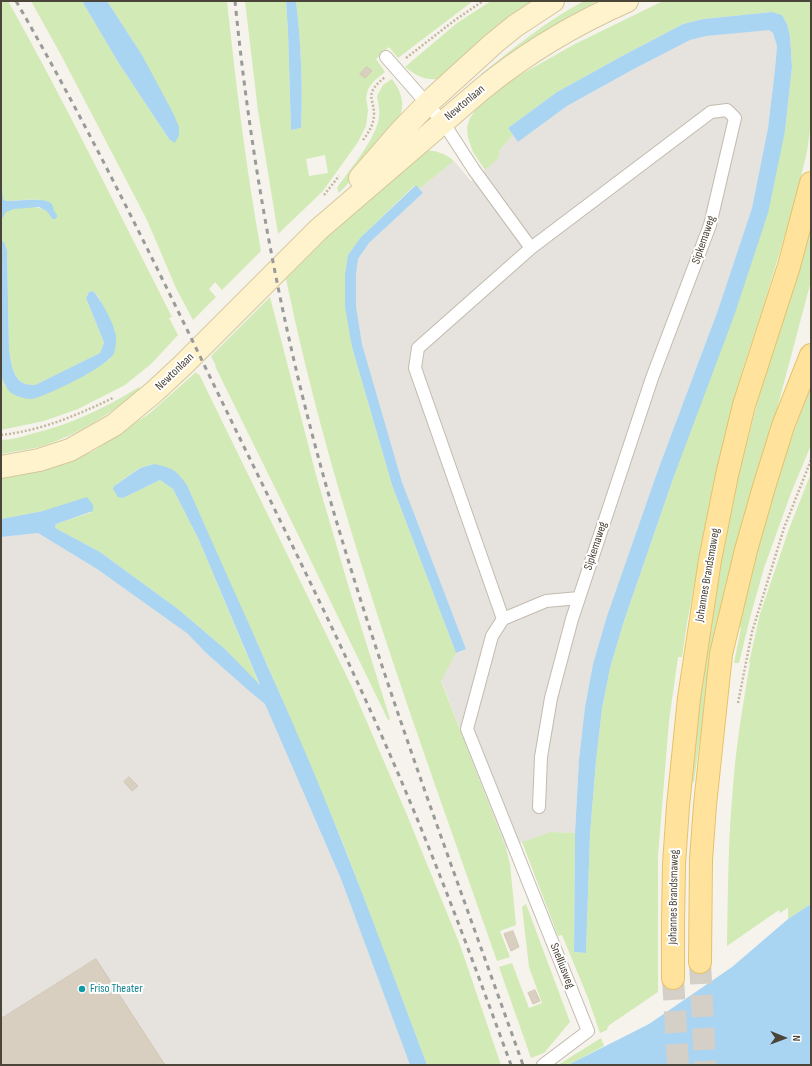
<!DOCTYPE html>
<style>
body{margin:0}
#map{position:relative;width:812px;height:1066px;overflow:hidden;background:#f6f3ec;font-family:"Sofia Sans Condensed",sans-serif}
canvas{display:block}
.frame{position:absolute;inset:0;border:2px solid #4b4439;pointer-events:none}
.north{position:absolute;left:764px;top:1018px;width:40px;height:40px;-webkit-text-stroke:3px #fff;paint-order:stroke;rotate:91deg;font-size:11px;font-weight:700;line-height:16px;text-align:center;color:#4b4439}
.north::after{content:'';display:block;margin:auto;width:14px;height:18px;background:#4b4439;clip-path:polygon(50% 0,100% 100%,50% 72%,0 100%)}
</style>
<div id="map">
<canvas width="812" height="1066"></canvas>
<div class="frame"></div>
<div class="north">N</div>
</div>
<script>
const ctx = document.querySelector('canvas').getContext('2d');
ctx.lineJoin = 'round';
function fillPath(path, color) { ctx.fillStyle = color; ctx.fill(path, 'evenodd'); }
function stroke(path, color, width, dash) { ctx.strokeStyle = color; ctx.lineWidth = width; ctx.lineCap = dash ? 'butt' : 'round'; ctx.setLineDash(dash || []); ctx.stroke(path); }
function label(font, color, halo, rows, align = 'center') {
  ctx.font = font + ' "Sofia Sans Condensed",sans-serif'; ctx.lineWidth = 4; ctx.setLineDash([]); ctx.textBaseline = 'middle'; ctx.strokeStyle = halo; ctx.fillStyle = color; for (const [text, x, y, turn = 0] of rows) {
    ctx.save(); ctx.translate(x, y); ctx.rotate((+turn || 0) * Math.PI / 180); ctx.textAlign = isNaN(turn) ? turn : align; if (halo) ctx.strokeText(text, 0, 0); ctx.fillText(text, 0, 0); ctx.restore();
  }
}
fillPath(new Path2D(`
 M769,29L773,33L777,46L775,69L768,128L752,208L718,310L658,470L607,616L593,664L585,707L579,759L575,833L551,832L506,848L441,680L456,653L466,649L402,482L362,344L356,306V275L358,259L369,243L423,193L419,189L454,161L471,181L498,159L500,150L513,135L518,142L567,106L632,70L690,40L706,36Z
 M38,533L97,569L188,634L205,652L248,690L265,704L341,879L410,1065H1V537Z`), '#e6e2dd');
fillPath(new Path2D(`
 M1,1H8C66,104 118,211 172,317L169,318L178,335L151,364L125,385L78,409L44,421L1,430V375L5,386L33,399C60,388 86,376 110,359L115,331L98,296L93,291L89,292L86,298L103,340L104,343L100,353L35,385C13,386 12,367 9,350L7,250L4,242L1,240V221L6,211C18,208 36,204 46,211L52,204C39,196 20,201 6,201L3,199L1,168Z
 M31,1H82L118,62L169,139L175,142L142,55L107,1H227C236,85 246,168 261,251L222,290L215,282L209,289L216,297L193,320L176,288L147,220L61,55Z
 M245,1H286L288,32L291,130L301,128C303,86 301,43 296,1H473L398,58L389,47L376,59L385,72L374,81L368,89L366,98L368,110L366,126L358,142L323,191L278,234L258,111ZM325,155L328,173L309,176L306,159Z
 M491,1H543L439,79C423,80 417,76 405,67L457,23Z
 M584,1H597L557,26L482,77L481,74C514,48 546,21 584,1Z
 M663,1H811V123L807,152L794,205L765,301L742,372L716,473L687,623L682,657H678L669,721L658,856V992L608,1026L607,1030L600,1033L588,998L562,935L558,936L522,842L551,832L575,833L574,952L586,953L590,834L596,761L602,709L610,668L624,621L674,476L785,131L792,67L790,36L787,24L782,15L772,12L703,19L683,24L624,55L557,92L508,128L513,135L500,150L498,159L485,170L473,152L468,138L467,127L470,118L482,101L504,84L575,44Z
 M392,79C399,88 405,101 401,113C397,127 386,138 377,149C365,164 353,179 339,193L337,188C349,170 377,138 379,117C380,110 378,102 377,96L383,85Z
 M425,150C437,151 445,153 454,161L419,189L415,185L361,237L348,255L345,274L352,347L392,485L456,653L441,681L506,848L510,864L516,925L500,931L510,957L497,961C419,737 334,512 286,279L325,240L327,234Z
 M811,228V281L769,439L741,526L725,587L710,665L694,782L687,781L716,583L736,485L768,362L795,281Z
 M270,297L316,475L348,585L390,719L388,720L310,559L215,366H216L211,356Z
 M196,372L198,375L199,374L351,685L407,815L460,945L501,1065H427L343,843L267,664L241,609L187,485L154,464L139,468L114,486L123,498L160,480L173,489L199,540L260,686L225,649L178,609L100,552L57,529L55,527L56,524L92,512L43,511L1,519V478L23,475L58,466L94,451L150,413Z
 M811,386V445L791,493L764,568L751,614L739,663H734L741,628L739,626C747,590 755,553 766,517C778,472 795,429 811,386Z
 M139,387L141,390C109,414 74,438 35,448C24,450 12,452 1,454V440C11,440 21,437 31,434C70,425 105,408 139,387Z
 M811,473V904L788,919V908L780,913L779,910L727,946C728,893 728,840 733,787C736,746 743,704 750,663H749L760,614L789,529Z
 M526,904L570,1022L544,1053L531,1058L499,967L512,963L529,1008L542,1003L529,967L522,907Z
 M601,1038L604,1046L568,1065H558Z`), '#d2eab5');
fillPath(new Path2D(`
 M82,1H107L142,55L173,113L179,127V135L175,143L169,139L118,62Z
 M286,1H296C301,43 303,86 301,128L291,130L288,32Z
 M772,12L782,15L787,24L790,36L792,67L785,131L768,213L734,316L674,476L624,621L610,668L602,709L596,761L590,834L586,953L574,952L575,833L579,759L585,707L593,664L607,616L658,470L718,310L752,208L768,128L775,69L777,46L773,33L769,30L706,36L690,40L632,70L567,106L518,142L508,128L557,92L624,55L683,24L703,19Z
 M1,168L3,199L6,201C16,201 44,197 51,203C52,204 53,207 54,209L50,213L39,207L14,209L6,212L1,221Z
 M416,185L423,193L369,243L358,259L356,275V306L362,344L402,482L466,649L456,653L392,485L352,347L345,307V274L348,255L361,237Z
 M1,240L4,242L7,250L9,350C12,367 13,386 35,385L100,353L104,343L103,340L86,298L89,292L93,291C100,298 113,322 115,332C117,338 116,347 114,353C109,366 47,396 32,399C28,399 22,398 17,396C8,393 4,384 1,375Z
 M154,464C173,468 175,469 187,485C239,604 295,722 343,844C372,917 399,991 427,1065H410L341,879L265,704L248,690L205,652L188,634L97,569L38,533L1,537V519L43,511L87,497L93,505V511L56,524L55,527L57,529L100,552L178,609L225,649L260,685L199,540L173,489L160,480L123,498L118,497L113,489L114,486L140,468Z
 M811,904V1065H568L649,1024L732,967L788,919Z`), '#a9d4f2');
stroke(new Path2D(`
 M47,206L54,216`), '#a9d4f2', 6);
const building = new Path2D(`
 M367,67L372,71L365,78L360,74Z
 M129,777L138,786L132,791L124,782Z
 M513,931L519,947L511,951L504,934Z
 M96,959L165,1065H1V1019Z
 M535,990L540,1001L533,1004L528,993Z`);
fillPath(building, '#d8cfc1');
stroke(building, '#d3c7b4', 1);
stroke(new Path2D(`
 M700,962L705,1065
 M673,978L678,1065`), '#d4d0c8', 22, [22, 11]);
const lane = new Path2D(`
 M386,57L443,122L474,170L531,248
 M503,619L415,368L418,348L531,248L711,112L727,110L735,118L710,225L652,378L572,619L551,698L541,757L539,807
 M543,1065L588,1031L467,729L492,636L503,619L546,601L579,598`);
const secondary = new Path2D(`
 M360,178L400,132L428,103L494,43L515,26L553,1
 M1,467L39,460L70,450L114,425L154,392L183,365L319,229L482,89C526,53 575,24 627,1`);
const primary = new Path2D(`
 M700,962L701,860L705,805L721,654L746,550L764,487L783,426L811,355
 M673,978V924L674,864L678,806L689,698L710,560L727,475L744,405L789,266L811,183`);
stroke(lane, '#c2bbae', 14);
stroke(secondary, '#d6c79b', 24);
stroke(primary, '#e6c16a', 24);
stroke(new Path2D(`
 M406,58L455,20L483,1
 M363,140C369,132 374,124 374,114C374,109 373,105 372,101C369,90 377,84 385,77
 M324,195L339,176
 M1,435C43,430 75,416 113,398
 M738,703L752,632L784,528L811,460`), '#c4b79f', 2.5, [2, 2]);
stroke(lane, '#fff', 12);
stroke(secondary, '#fff3cd', 22);
stroke(primary, '#ffe39c', 22);
stroke(new Path2D(`
 M16,1C94,136 161,276 229,416C284,529 341,642 391,757C435,858 473,961 511,1065
 M235,1C252,174 285,346 334,513C389,700 458,882 523,1065`), '#9a9a9a', 3, [5, 5]);
for (const [x, y, r, color] of [
 [82,989,4,"#0f9aa8"]
]) { const dot = new Path2D(); dot.arc(x, y, r, 0, 2 * Math.PI); ctx.fillStyle = color; ctx.fill(dot); stroke(dot, '#fff', 1.5); }
label('12px', '#4b4439', '#fff', [
 ["Newtonlaan",465,103,-40],
 ["Sipkemaweg",704,240,-71],
 ["Newtonlaan",175,372,-44],
 ["Sipkemaweg",596,546,-72],
 ["Johannes Brandsmaweg",708,575,-80],
 ["Johannes Brandsmaweg",674,897,-89],
 ["Snelliusweg",562,966,68]
]);
label('12px', '#0d838f', '#fff', [
 ["Friso Theater",90,989]
], 'left');
</script>
